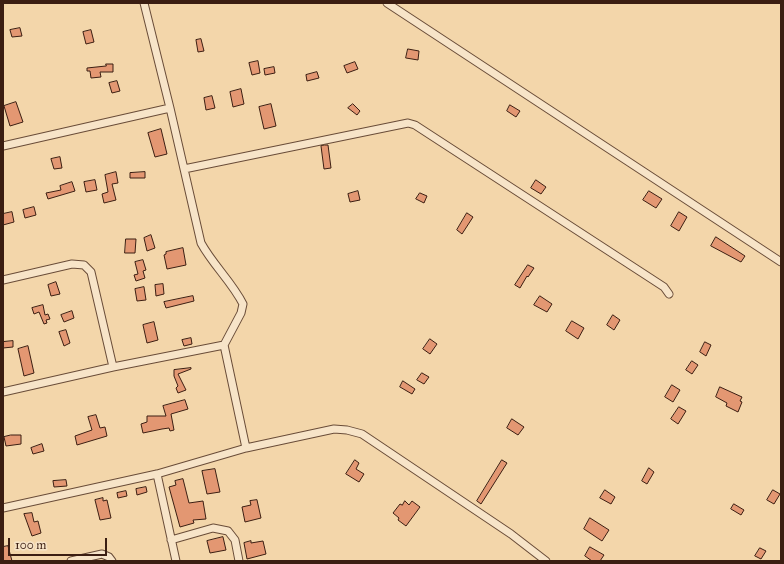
<!DOCTYPE html>
<style>
body{margin:0}
#map{position:relative;width:784px;height:564px;overflow:hidden;background:#f3d6aa;font-family:"IM FELL Great Primer",serif}
canvas{display:block}
.frame{position:absolute;inset:0;border:4px solid #3b1e12;pointer-events:none}
.scale{position:absolute;left:8px;top:538px;width:99px;height:18px;box-sizing:border-box;border:2px solid #3b1e12;border-top:0;padding-left:5px;font-size:12px;line-height:14px;white-space:nowrap;color:#3b1e12;-webkit-text-stroke:3px #f7e4c8;paint-order:stroke}
</style>
<div id="map">
<canvas width="784" height="564"></canvas>
<div class="frame"></div>
<div class="scale">100 m</div>
</div>
<script>
const ctx = document.querySelector('canvas').getContext('2d');
ctx.lineJoin = 'round';
function fillPath(path, color) { ctx.fillStyle = color; ctx.fill(path, 'evenodd'); }
function stroke(path, color, width, dash) { ctx.strokeStyle = color; ctx.lineWidth = width; ctx.lineCap = dash ? 'butt' : 'round'; ctx.setLineDash(dash || []); ctx.stroke(path); }
const building = new Path2D(`
 M20,28L22,36L12,37L10,30Z
 M91,30L94,42L86,44L83,32Z
 M201,39L204,51L198,52L196,40Z
 M408,49L419,51L418,60L406,58Z
 M258,61L260,73L252,75L249,63Z
 M355,62L358,69L347,73L344,66Z
 M106,64H113V72H100L101,77L91,78L90,71H87V68L106,66Z
 M274,67L275,73L265,75L264,69Z
 M317,72L319,78L307,81L306,75Z
 M117,81L120,91L112,93L109,83Z
 M241,89L244,104L233,107L230,92Z
 M212,96L215,108L206,110L204,98Z
 M16,102L23,122L10,126L4,106Z
 M271,104L276,126L264,129L259,107Z
 M353,104L360,111L357,115L348,108Z
 M510,105L520,111L516,117L507,111Z
 M161,129L167,154L155,157L148,133Z
 M325,145H328L331,168L324,169L321,146Z
 M60,157L62,168L54,169L51,159Z
 M116,172L118,183L112,184L116,200L104,203L102,194L108,192L105,175Z
 M145,172V178H130V173Z
 M95,180L97,190L86,192L84,182Z
 M536,180L546,187L541,194L531,188Z
 M72,182L75,191L48,199L46,193L61,190L60,186Z
 M358,191L360,200L350,202L348,194Z
 M649,191L662,199L656,208L643,200Z
 M420,193L427,196L424,203L416,199Z
 M34,207L36,215L25,218L23,210Z
 M12,212L14,222L3,225V214Z
 M679,212L687,217L679,231L671,226Z
 M467,213L473,217L462,234L457,230Z
 M151,235L155,248L147,251L144,238Z
 M716,237L745,256L741,262L711,246Z
 M126,239H136L135,253H125Z
 M183,248L186,265L167,269L164,255L166,254V252Z
 M143,260L146,270L143,271L145,278L136,281L134,275L138,274L135,262Z
 M528,265L534,268L528,277L527,276L520,288L515,285Z
 M56,282L60,294L51,296L48,285Z
 M163,284L164,294L156,296L155,285Z
 M144,287L146,300L137,301L135,289Z
 M193,296L194,301L166,308L164,302Z
 M540,296L552,304L547,312L534,305Z
 M43,305L45,315L48,314L50,319L46,320L47,323L44,324L39,312L34,314L32,308Z
 M72,311L74,318L64,322L61,315Z
 M613,315L620,320L614,330L607,325Z
 M572,321L584,328L578,339L566,331Z
 M154,322L158,340L147,343L143,325Z
 M66,330L70,343L64,346L59,332Z
 M191,338L192,344L184,346L182,340Z
 M430,339L437,344L430,354L423,349Z
 M13,341V347L3,348V342Z
 M705,342L711,345L706,356L700,352Z
 M28,346L34,373L24,376L18,349Z
 M692,361L698,365L692,374L686,370Z
 M191,368V369L178,374L186,390L178,393L176,388L178,386L174,376V370Z
 M422,373L429,377L424,384L417,380Z
 M403,381L415,389L412,394L400,387Z
 M672,385L680,390L673,402L665,397Z
 M720,387L742,397L740,401L742,402L738,412L726,406L727,403L716,397Z
 M185,400L188,409L171,414L174,430L170,431L169,428L162,429L143,433L141,424L147,422V416H166L163,406Z
 M679,407L686,411L678,424L671,419Z
 M96,415L100,428L105,427L107,436L77,445L75,436L92,430L88,417Z
 M512,419L524,427L518,435L507,428Z
 M11,435H21V444L6,446L4,437Z
 M42,444L44,451L33,454L31,448Z
 M355,460L359,463L356,469L364,474L359,482L346,474Z
 M502,460L507,463L481,504L477,501Z
 M649,468L654,472L647,484L642,481Z
 M215,469L220,492L207,494L202,471Z
 M183,479L189,503L203,501L206,519L193,520L194,523L180,527L169,487L176,485L175,481Z
 M66,480L67,486L54,487L53,481Z
 M146,487L147,492L137,495L136,489Z
 M605,490L615,497L611,504L600,498Z
 M773,490L780,494L774,504L767,500Z
 M126,491L127,496L118,498L117,493Z
 M103,498V501L107,500L111,518L100,520L95,500Z
 M257,500L261,518L245,522L242,507L251,505L250,501Z
 M405,501L409,505L412,501L420,507L406,526L398,520L399,518L393,513L400,504L402,505Z
 M734,504L744,510L741,515L731,509Z
 M32,513L34,522L38,521L41,533L32,536L24,514Z
 M590,518L609,530L602,541L584,529Z
 M223,537L226,550L210,553L207,541Z
 M251,541V543L263,541L266,554L247,559L244,543Z
 M8,546L12,561H3V547Z
 M590,547L604,555L600,561H592L585,556Z
 M760,548L766,551L761,559L755,556Z`);
fillPath(building, '#e39772');
stroke(building, '#3b1e12', 1);
const minor = new Path2D(`
 M144,3L170,108L201,243C213,265 232,282 243,304L241,313L224,345
 M387,3L781,262
 M3,146L170,108
 M184,169L408,123L415,125L664,287L669,294
 M3,280L72,264L84,265L91,272L113,367
 M3,392L113,367L224,345L246,448
 M157,474L176,561
 M3,508L157,474L246,448L334,429L347,430L362,434L511,534L546,561
 M171,540L213,528L228,531L235,540L239,561
 M71,561L102,554L109,557L112,561`);
stroke(minor, '#694c38', 9);
stroke(minor, '#f7e4c8', 7);
</script>
